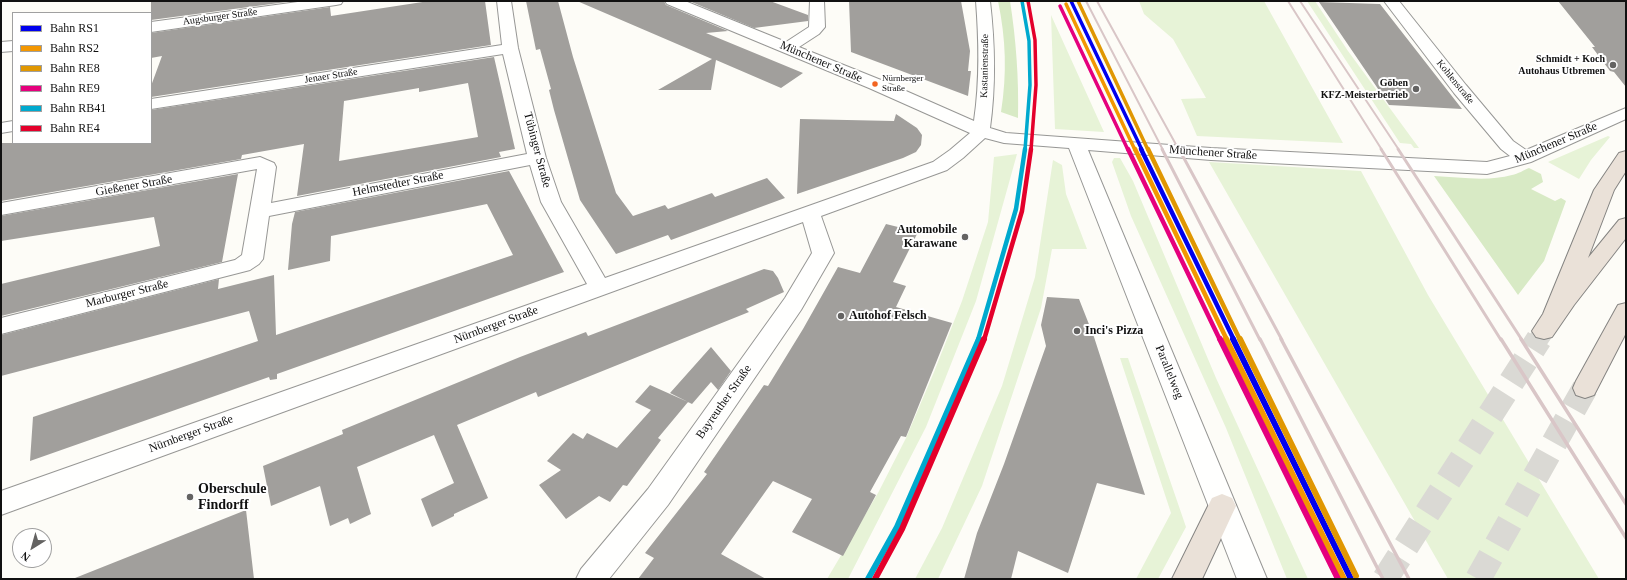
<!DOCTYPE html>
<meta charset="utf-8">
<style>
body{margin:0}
#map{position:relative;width:1627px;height:580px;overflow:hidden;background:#fdfcf7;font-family:"Times New Roman",serif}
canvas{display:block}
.frame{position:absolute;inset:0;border:2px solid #111;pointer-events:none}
.legend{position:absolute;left:12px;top:12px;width:140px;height:132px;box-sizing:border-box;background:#fff;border:1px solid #a0a0a0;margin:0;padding:5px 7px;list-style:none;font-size:12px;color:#111}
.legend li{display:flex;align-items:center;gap:8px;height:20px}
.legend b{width:20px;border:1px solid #a0a0a0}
.north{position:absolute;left:12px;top:528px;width:40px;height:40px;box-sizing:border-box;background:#fff;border:1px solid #a0a0a0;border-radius:50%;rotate:217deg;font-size:11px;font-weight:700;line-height:16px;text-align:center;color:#111}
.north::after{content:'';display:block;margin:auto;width:14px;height:18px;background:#646362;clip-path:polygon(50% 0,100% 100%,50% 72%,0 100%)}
</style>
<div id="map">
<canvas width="1627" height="580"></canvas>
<div class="frame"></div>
<ul class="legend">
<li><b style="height:5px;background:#00e"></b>Bahn RS1</li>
<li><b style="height:5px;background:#f39701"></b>Bahn RS2</li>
<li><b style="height:5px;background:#e09702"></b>Bahn RE8</li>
<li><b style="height:5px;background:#e5007d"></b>Bahn RE9</li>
<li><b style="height:5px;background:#00a9ce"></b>Bahn RB41</li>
<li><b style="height:5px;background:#e4002b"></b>Bahn RE4</li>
</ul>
<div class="north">N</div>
</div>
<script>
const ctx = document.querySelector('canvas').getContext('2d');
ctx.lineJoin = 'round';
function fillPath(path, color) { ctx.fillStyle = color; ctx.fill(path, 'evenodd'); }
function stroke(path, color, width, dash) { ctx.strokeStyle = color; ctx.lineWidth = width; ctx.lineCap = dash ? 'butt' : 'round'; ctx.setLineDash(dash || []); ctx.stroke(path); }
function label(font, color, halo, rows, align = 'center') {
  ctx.font = font + ' "Times New Roman",serif'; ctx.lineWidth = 4; ctx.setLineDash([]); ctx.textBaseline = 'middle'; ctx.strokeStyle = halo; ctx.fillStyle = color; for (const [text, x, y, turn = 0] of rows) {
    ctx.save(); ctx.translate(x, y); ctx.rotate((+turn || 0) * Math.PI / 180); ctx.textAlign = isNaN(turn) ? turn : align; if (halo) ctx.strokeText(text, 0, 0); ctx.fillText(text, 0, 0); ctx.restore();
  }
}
fillPath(new Path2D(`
 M1139,1H1264L1343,143L1197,136L1181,99L1206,98L1173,39L1144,14Z
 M1307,1H1315L1348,51L1419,148H1414L1411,144L1400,143Z
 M1051,15L1104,132L1055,129Z
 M1608,136L1610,137L1591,160L1579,179L1548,162Z
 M1017,154L976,301L926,427L848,579H827L878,493L906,438L934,372L962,301L988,222L994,157Z
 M1114,158H1120L1133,181L1216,378L1308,579H1287L1226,428L1131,216L1112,162Z
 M1053,160L1062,165L1066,194L1087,249H1052L1041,308L982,486L938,579H915L942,528L1002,386L1035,277Z
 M1209,162L1361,171L1428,295L1599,579H1448Z
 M1128,358L1186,527L1158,579H1136L1171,513L1120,358Z`), '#e7f3d7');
fillPath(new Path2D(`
 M998,1H1010C1016,39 1019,79 1018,118L1001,112C1007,73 1006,40 998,1Z
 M1529,168L1541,174L1543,182L1531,189L1555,201L1561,198L1566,201L1544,261L1518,295L1434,176C1459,177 1487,182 1512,175C1518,174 1524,170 1529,168Z`), '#d8eac5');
fillPath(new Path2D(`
 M151,1H294L151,20Z
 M429,1H485L491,45L151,97V86L162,56L151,58V33L330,7L331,16Z
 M526,1H558L573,57L616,193L633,216L665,205L668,209L712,193L715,197L767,178L785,198L671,240L668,235L616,254L580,200L554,110L549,90L551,89L540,49L536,50Z
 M577,1H664L666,5L728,31L706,33L803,73L781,88L716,60L711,90H658L712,59Z
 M689,1H770L808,15V21L754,28Z
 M849,1H961L970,51L968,71H971L968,96L851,52Z
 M1558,1H1626V87L1614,72L1610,71L1592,47H1595Z
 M1319,2L1380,4L1462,109L1389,105Z
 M494,57L515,149L499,152L501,157L297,196L304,144L242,155L241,159L1,201V143H151V110ZM468,83L478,137L339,161L344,101L419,88V92Z
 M896,114L917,128L922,135L921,145L916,152L903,158L797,194L800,119L894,121Z
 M509,171L564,272L277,374V379L270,380L269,377L30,461L33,417L258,341L249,311L1,376V335L219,279L218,289L274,275L276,335L513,255L487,204L331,236L330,261L288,270L292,224L295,212Z
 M238,174L222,262L1,316V284L160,246L154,217L1,241V216Z
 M886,224L918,232L893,282L906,286L896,307L952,323L906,437L901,436L870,492L876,495L843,556L792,532L812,499L773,481L721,554L766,579H638L654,558L645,553L707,474L704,472L764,385L768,386L803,329L838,267L860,273Z
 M764,269L773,271L778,278L784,292L746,309L749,312L538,397L536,392L457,425L488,498L454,514V516L432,527L421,499L454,483L434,435L357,467L371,514L350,524L348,518L330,526L320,486L271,506L263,466L343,434L342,430L520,357L586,332L588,336Z
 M1047,297L1079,299L1094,337L1145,495L1097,483L1068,573L1018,551L1011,579H964L977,533L1004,464L1046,346L1041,325Z
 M711,347L731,371L718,390L711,382L692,404L670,393Z
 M650,385L688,402L658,438L661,440L627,486L623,485L610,502L599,496L566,519L539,485L561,470L547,461L573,433L583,439L587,433L617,448L651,410L635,402Z
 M246,510L254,579H75V578Z`), '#a19f9c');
stroke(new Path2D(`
 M1538,340L1544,331`), '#dad9d4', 20, [20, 10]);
stroke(new Path2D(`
 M1385,579L1539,339
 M1478,579L1585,388`), '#dad9d4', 26, [26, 13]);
const minor = new Path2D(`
 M305,1H343L341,4L336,5L151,32V22Z
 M497,1H511L518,48L546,158L561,202L605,278L933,162L950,150L970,133L869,88L667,4L665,1H685L786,42L809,27L810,1H824L825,27L819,34L799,47L881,80L974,121C980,81 979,41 976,1H990C995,44 996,85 990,128L1006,133L1211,148L1487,162L1510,156L1501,149L1454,93L1384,1H1399L1466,85L1513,141L1526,150L1626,108V119L1531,162L1487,174L1211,160L1088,150L1267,579H1237L1069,148L1004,143L985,138L963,158L947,170L821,216L834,253L801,310L668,505L609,579H576L581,569L648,489L785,298L812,253L803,222L1,515V491L587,284L541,202L530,165L269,216L263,259L259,264L250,270L1,334V318L235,260L242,255L257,169L1,215V203L260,157L274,163L276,167L271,203L527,154L503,54L151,109V99L502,45Z
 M13,41V51L1,52V42Z
 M13,121V131L1,133V123Z`);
const highway = new Path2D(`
 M1626,151V171L1614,190L1588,258L1619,220L1626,218V238L1574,305L1552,337L1544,339L1536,337L1532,331L1543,314L1594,190L1619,153Z
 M1626,303V333L1594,395L1585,398L1576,395L1573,388L1576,381L1618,305Z
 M1222,494L1232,498L1236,506L1202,579H1172L1212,498Z`);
stroke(minor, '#979795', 2);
stroke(highway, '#858482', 2);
fillPath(minor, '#fffffe');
fillPath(highway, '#eae1d8');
stroke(new Path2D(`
 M1086,1L1163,150
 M1097,1L1179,150
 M1288,1L1382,150
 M1300,1L1399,150`), '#d9c6c7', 2);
stroke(new Path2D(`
 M1162,149L1260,340
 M1179,149L1282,340
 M1381,149L1501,340
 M1398,149L1522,340`), '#d9c6c7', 3);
stroke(new Path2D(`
 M1260,339L1383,579
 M1281,339L1409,579
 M1501,339L1626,538
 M1521,339L1626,504`), '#d9c6c7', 3.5);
stroke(new Path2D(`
 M1071,1L1142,150`), '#00e', 3.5);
stroke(new Path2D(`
 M1141,149L1234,340`), '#00e', 4.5);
stroke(new Path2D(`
 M1233,339L1351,579`), '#00e', 6);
stroke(new Path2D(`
 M1066,4L1135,150`), '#f39701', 3.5);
stroke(new Path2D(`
 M1135,149L1227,340`), '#f39701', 4.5);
stroke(new Path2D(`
 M1226,339L1344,579`), '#f39701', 6);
stroke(new Path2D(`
 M1078,1L1148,150`), '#e09702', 3.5);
stroke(new Path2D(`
 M1148,149L1240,340`), '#e09702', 4.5);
stroke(new Path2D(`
 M1240,339L1356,576`), '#e09702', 6);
stroke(new Path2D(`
 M1060,6L1128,150`), '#e5007d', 3.5);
stroke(new Path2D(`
 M1128,149L1220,340`), '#e5007d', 4.5);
stroke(new Path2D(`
 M1220,339L1338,579`), '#e5007d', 6);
stroke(new Path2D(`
 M1022,1L1029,41L1030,85L1025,150`), '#00a9ce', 3.5);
stroke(new Path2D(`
 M978,340L1016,209L1025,149`), '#00a9ce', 4.5);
stroke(new Path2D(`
 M868,579L897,527L979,339`), '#00a9ce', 6);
stroke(new Path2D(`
 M1028,1L1035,40L1036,85L1031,150`), '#e4002b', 3.5);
stroke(new Path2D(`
 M984,340L1022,211L1031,149`), '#e4002b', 4.5);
stroke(new Path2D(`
 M875,579L902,529L984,339`), '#e4002b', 6);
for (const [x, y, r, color] of [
 [1613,65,4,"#646362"],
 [875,84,3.5,"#f26522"],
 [1416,89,4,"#646362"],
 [965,237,4,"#646362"],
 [841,316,4,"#646362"],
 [1077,331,4,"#646362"],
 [190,497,4,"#646362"]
]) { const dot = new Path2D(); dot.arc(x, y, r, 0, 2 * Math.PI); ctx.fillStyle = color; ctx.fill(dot); stroke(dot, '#fff', 1.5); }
label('9px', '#111', '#fff', [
 ["Nürnberger",882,79],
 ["Straße",882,89]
], 'left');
label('10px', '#111', '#fff', [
 ["Augsburger Straße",220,17,-8],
 ["Kastanienstraße",985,66,-89],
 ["Jenaer Straße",331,76,-9],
 ["Kohlenstraße",1455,82,51]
]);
label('bold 10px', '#111', '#fff', [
 ["Schmidt + Koch",1605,59],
 ["Autohaus Utbremen",1605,71],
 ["Göben",1408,83],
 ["KFZ-Meisterbetrieb",1408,95]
], 'right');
label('12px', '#111', '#fff', [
 ["Münchener Straße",821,62,23],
 ["Münchener Straße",1556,143,-23],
 ["Tübinger Straße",537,150,75],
 ["Münchener Straße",1213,153,4],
 ["Helmstedter Straße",398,184,-11],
 ["Gießener Straße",134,186,-10],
 ["Marburger Straße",127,294,-14],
 ["Nürnberger Straße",496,325,-20],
 ["Parallelweg",1169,372,68],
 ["Bayreuther Straße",724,402,-55],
 ["Nürnberger Straße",191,434,-20]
]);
label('bold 12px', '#111', '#fff', [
 ["Automobile",957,230,"right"],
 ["Karawane",957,244,"right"],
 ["Autohof Felsch",849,316],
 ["Inci's Pizza",1085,331]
], 'left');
label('bold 14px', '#111', '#fff', [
 ["Oberschule",198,489],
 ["Findorff",198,505]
], 'left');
</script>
